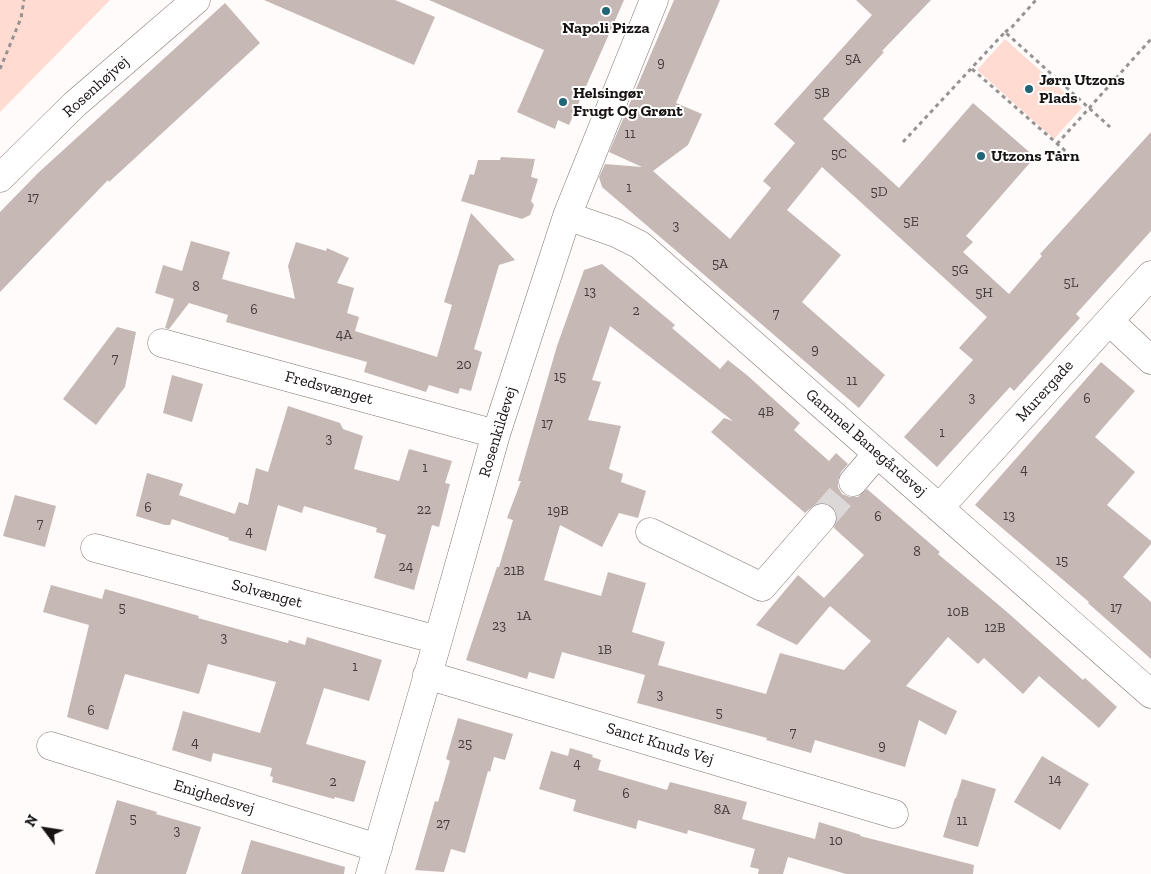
<!DOCTYPE html>
<meta charset="utf-8">
<style>
body{margin:0}
#map{position:relative;width:1151px;height:874px;overflow:hidden;background:#fefbfa;font-family:"Zilla Slab",serif}
canvas{display:block}
.north{position:absolute;left:20px;top:804px;width:50px;height:50px;-webkit-text-stroke:4px #fff;paint-order:stroke;rotate:301deg;font-size:14px;font-weight:700;line-height:20px;text-align:center;color:#181312}
.north::after{content:'';display:block;margin:auto;width:18px;height:22px;background:#181312;clip-path:polygon(50% 0,100% 100%,50% 72%,0 100%)}
</style>
<div id="map">
<canvas width="1151" height="874"></canvas>
<div class="north">N</div>
</div>
<script>
const ctx = document.querySelector('canvas').getContext('2d');
ctx.lineJoin = 'round';
function fillPath(path, color) { ctx.fillStyle = color; ctx.fill(path, 'evenodd'); }
function stroke(path, color, width, dash) { ctx.strokeStyle = color; ctx.lineWidth = width; ctx.lineCap = dash ? 'butt' : 'round'; ctx.setLineDash(dash || []); ctx.stroke(path); }
function label(font, color, halo, rows, align = 'center') {
  ctx.font = font + ' "Zilla Slab",serif'; ctx.lineWidth = 4; ctx.setLineDash([]); ctx.textBaseline = 'middle'; ctx.strokeStyle = halo; ctx.fillStyle = color; for (const [text, x, y, turn = 0] of rows) {
    ctx.save(); ctx.translate(x, y); ctx.rotate((+turn || 0) * Math.PI / 180); ctx.textAlign = isNaN(turn) ? turn : align; if (halo) ctx.strokeText(text, 0, 0); ctx.fillText(text, 0, 0); ctx.restore();
  }
}
fillPath(new Path2D(`
 M0,0H110L0,112Z
 M1005,39L1082,108L1054,139L977,70Z`), '#ffdbd1');
fillPath(new Path2D(`
 M264,0H395L435,17L414,65Z
 M429,0H624L569,125L558,120L555,129L517,112L544,50Z
 M674,0H720L676,103L702,114L688,145L653,171L730,239L771,188L763,181L795,143L774,124L872,15L856,0H931L882,51L884,52L823,119L899,188L973,103L1035,157L966,236L973,242L963,252L1009,294L1042,256L1040,254L1151,132V231L1076,314L1080,318L1014,391L1010,387L937,467L904,437L973,360L959,348L987,317L822,167L787,210L841,255L802,302L885,375L859,408L602,187L599,177L605,164L642,167L609,152Z
 M225,3L260,43L109,182L108,180L0,292V212L38,173Z
 M501,157L535,159L531,177L538,179L531,201L534,205L530,215L522,219L461,201L470,174L474,175L478,160H500Z
 M471,213L515,260L499,265L474,349L482,352L471,391L460,388L458,394L429,385L426,392L364,372L367,362L226,322L228,315L189,303L169,329L165,328L174,299L155,293L163,265L182,271L191,241L230,252L222,279L295,299L288,266L296,242L326,251L327,248L349,258L337,283L354,288L347,313L359,317L355,331L437,357L452,305L444,302Z
 M602,264L675,325L672,328L720,369L728,360L748,376L800,423L794,430L829,461L836,453L848,464L841,472L838,480V487L842,494L850,497H858L867,489L940,552L938,554L1007,612L1083,680L1085,678L1117,707L1099,728L1039,676L1023,694L984,658L978,664L948,637L906,686L957,711L946,735L919,720L905,767L815,740L811,753L766,740L767,738L637,703L645,675L562,652L554,679L529,672L527,679L466,660L497,567H499L513,520L507,518L521,481H518L557,346L584,270ZM610,326L733,421L724,418L711,432L805,513L817,503H825L833,507L837,513V520L834,528L864,555L824,598L798,575L756,625L797,645L830,606L871,641L844,670L780,653L766,694L658,665L665,642L632,632L646,583L608,572L601,596L544,580L560,525L602,547L619,513L638,518L646,491L621,482L623,474L609,469L621,426L588,420L601,382L592,380Z
 M117,327L136,332L125,387L96,425L63,399Z
 M1101,362L1135,391L1095,437L1135,472L1107,505L1151,541V544L1123,577L1151,602V659L1088,603L1089,602L975,505Z
 M172,375L203,384L192,422L163,413Z
 M288,406L340,423L343,429L363,436L354,469L399,481L409,449L452,461L445,483L450,484L439,527L432,525L414,590L374,578L386,535L376,532L377,528L304,506L302,513L278,505L266,551L228,540L229,538L172,519L170,525H165L136,516L147,473L183,484L179,495L235,514L239,502L248,505L256,468L268,472Z
 M15,495L56,506L45,547L3,536Z
 M51,585L102,599L105,589L199,616L198,618L288,643L289,640L305,645L307,637L382,660L369,701L324,688L306,744L366,761L354,802L335,797L334,799L272,782L273,777L270,776L272,768L213,753L211,762L172,750L183,711L260,733L276,682L208,664L199,694L125,674L108,730L67,717L89,625L43,612Z
 M458,718L513,734L505,760L494,757L490,772L488,771L465,853L451,849L444,872L415,870L435,801L438,802L450,761L446,759Z
 M570,748L593,755L592,757L601,760L598,770L667,790L670,782L747,802L742,819L815,839L819,822L861,835L860,836L974,865L973,874H846L788,857L783,874H758L759,869L750,867L755,849L688,830L687,834L638,820L636,829L573,811L576,800L539,789L551,751L568,756Z
 M1042,756L1089,784L1060,830L1014,802Z
 M962,779L996,789L978,847L943,837L955,798H956Z
 M117,800L157,812L156,814L201,827L186,874H95Z
 M251,840L345,867L344,874H241Z`), '#c6b8b4');
stroke(new Path2D(`
 M822,518L853,482`), '#dcd8d7', 28, [28, 14]);
const minor = new Path2D(`
 M0,178L75,104L196,0
 M567,216L616,233L640,245L1151,694
 M1109,321L1151,360
 M162,343L496,434
 M853,482L877,454
 M939,508L1151,275
 M650,532L762,587L822,518
 M95,548L438,640
 M427,675L894,814
 M51,746L378,848
 M370,874L438,640L496,434L567,216L654,0`);
stroke(minor, '#827672', 29);
stroke(new Path2D(`
 M1005,32L1011,28L1036,0
 M0,69L21,18L24,0
 M972,69L1078,162
 M903,142L1005,32L1110,127
 M1057,144L1151,39`), '#979392', 3, [4, 4]);
stroke(minor, '#fff', 28);
for (const [x, y, r, color] of [
 [606,11,5,"#206676"],
 [1029,89,5,"#206676"],
 [563,102,5,"#206676"],
 [981,156,5,"#206676"]
]) { const dot = new Path2D(); dot.arc(x, y, r, 0, 2 * Math.PI); ctx.fillStyle = color; ctx.fill(dot); stroke(dot, '#fff', 2); }
label('14px', '#443c3a', null, [
 ["5A",853,59],
 ["9",661,63],
 ["5B",822,93],
 ["11",630,134],
 ["5C",839,154],
 ["1",629,188],
 ["5D",879,192],
 ["17",33,198],
 ["5E",911,222],
 ["3",676,226],
 ["5A",720,264],
 ["5G",960,270],
 ["5L",1071,283],
 ["8",196,287],
 ["13",590,292],
 ["5H",984,293],
 ["6",254,310],
 ["2",636,311],
 ["7",776,314],
 ["4A",344,335],
 ["9",815,350],
 ["7",115,359],
 ["20",464,365],
 ["15",560,377],
 ["11",852,381],
 ["3",972,398],
 ["6",1087,399],
 ["4B",766,412],
 ["17",547,424],
 ["1",942,433],
 ["3",329,439],
 ["1",425,468],
 ["4",1024,470],
 ["6",148,508],
 ["22",424,510],
 ["19B",558,511],
 ["13",1009,516],
 ["6",878,517],
 ["7",40,524],
 ["4",249,532],
 ["8",917,552],
 ["15",1062,561],
 ["24",406,567],
 ["21B",514,571],
 ["5",122,608],
 ["17",1116,608],
 ["10B",958,612],
 ["1A",524,616],
 ["23",499,626],
 ["12B",995,628],
 ["3",224,638],
 ["1B",605,650],
 ["1",355,667],
 ["3",660,695],
 ["6",91,711],
 ["5",719,713],
 ["7",793,733],
 ["4",195,743],
 ["25",465,744],
 ["9",882,746],
 ["4",577,764],
 ["14",1055,780],
 ["2",333,782],
 ["6",626,794],
 ["8A",722,810],
 ["5",133,819],
 ["11",962,821],
 ["27",443,824],
 ["3",177,831],
 ["10",836,841]
]);
label('bold 16px', '#181312', '#fff', [
 ["Napoli Pizza",606,28,"center"],
 ["Jørn Utzons",1039,80],
 ["Plads",1039,98],
 ["Helsingør",573,93],
 ["Frugt Og Grønt",573,111],
 ["Utzons Tårn",991,156]
], 'left');
label('16px', '#181312', '#fff', [
 ["Rosenhøjvej",96,87,-42],
 ["Fredsvænget",329,388,15],
 ["Murergade",1045,391,-48],
 ["Rosenkildevej",498,432,-73],
 ["Gammel Banegårdsvej",866,443,41],
 ["Solvænget",267,594,15],
 ["Sanct Knuds Vej",660,744,17],
 ["Enighedsvej",214,797,17]
]);
</script>
